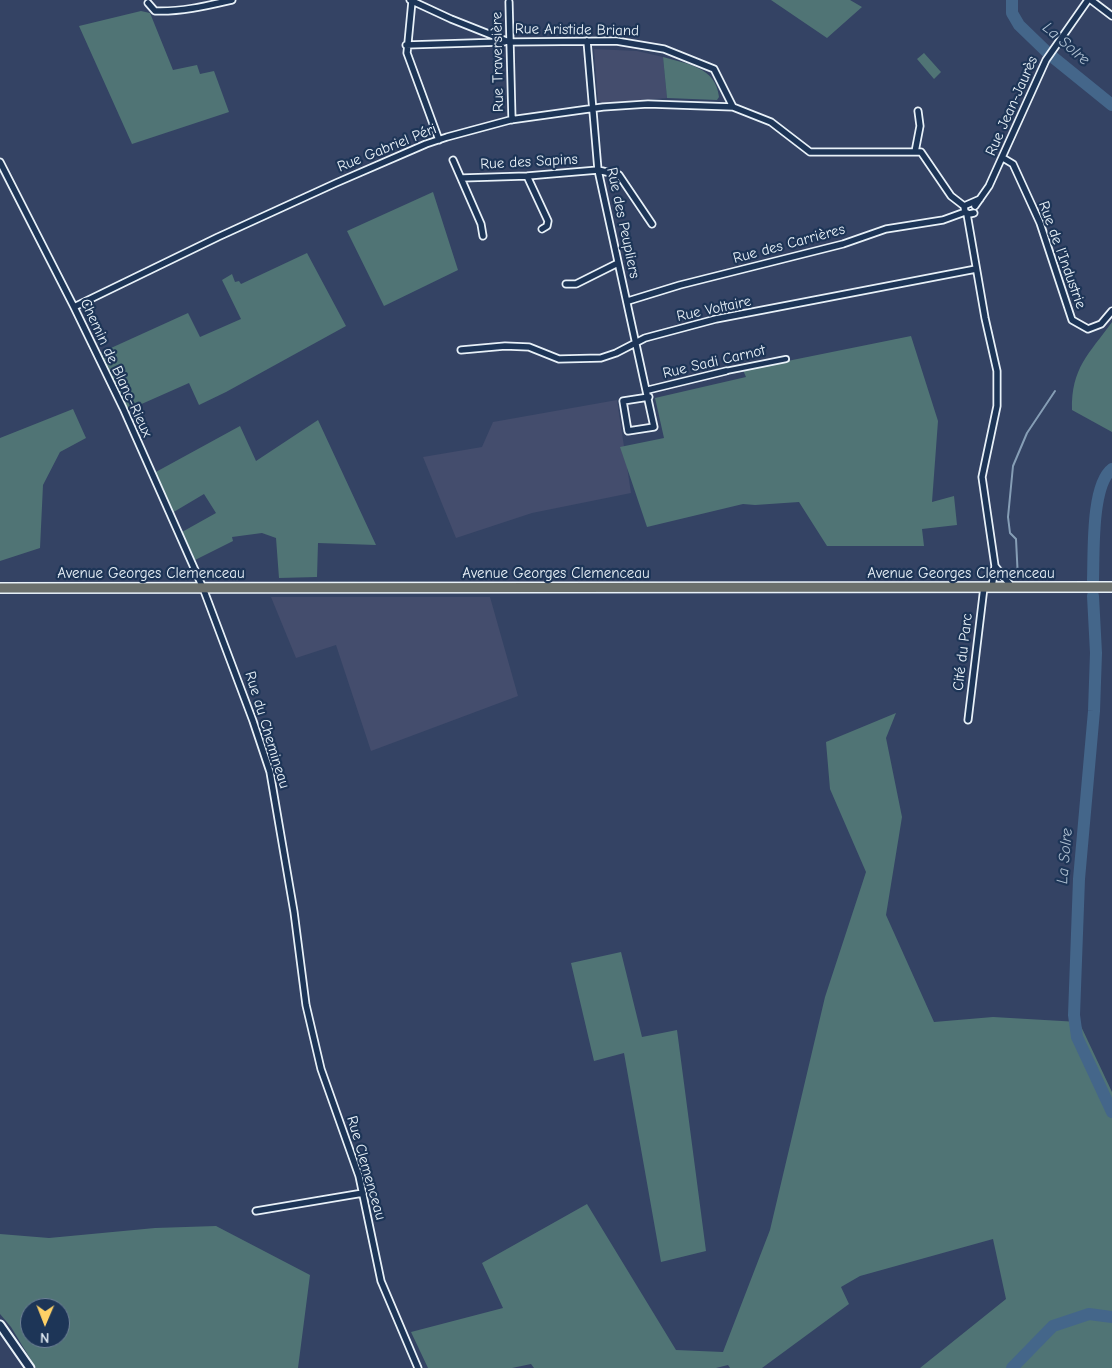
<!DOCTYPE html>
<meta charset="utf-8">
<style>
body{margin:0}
#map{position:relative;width:1112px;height:1368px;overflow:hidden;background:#344364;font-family:"Comic Neue",sans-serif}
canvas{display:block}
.north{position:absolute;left:20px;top:1298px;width:50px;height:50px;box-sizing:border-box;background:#1d3557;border:1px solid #6e8097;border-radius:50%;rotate:181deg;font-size:14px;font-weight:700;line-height:20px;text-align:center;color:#e8f1f8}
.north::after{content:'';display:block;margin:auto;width:18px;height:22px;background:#ffd166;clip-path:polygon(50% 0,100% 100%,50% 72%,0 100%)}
</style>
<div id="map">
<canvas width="1112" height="1368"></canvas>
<div class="north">N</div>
</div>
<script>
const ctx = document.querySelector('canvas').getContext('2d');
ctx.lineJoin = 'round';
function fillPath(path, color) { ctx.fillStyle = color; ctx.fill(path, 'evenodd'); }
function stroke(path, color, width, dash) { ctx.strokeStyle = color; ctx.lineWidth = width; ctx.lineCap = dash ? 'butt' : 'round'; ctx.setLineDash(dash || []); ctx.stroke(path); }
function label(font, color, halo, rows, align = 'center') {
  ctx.font = font + ' "Comic Neue",sans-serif'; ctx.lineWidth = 4.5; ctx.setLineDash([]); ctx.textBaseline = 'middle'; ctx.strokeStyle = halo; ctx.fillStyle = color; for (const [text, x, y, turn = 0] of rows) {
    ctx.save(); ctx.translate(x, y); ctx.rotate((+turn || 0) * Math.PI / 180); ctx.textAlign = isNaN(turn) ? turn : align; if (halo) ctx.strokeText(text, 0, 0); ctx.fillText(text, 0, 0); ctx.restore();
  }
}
fillPath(new Path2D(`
 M594,49L637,51L663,57L667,98L602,103L598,100Z
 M617,400L631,493L532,513L456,538L423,457L482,447L493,422Z
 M271,597H490L518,696L371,751L336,645L296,658Z`), '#444d6d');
fillPath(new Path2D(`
 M771,0H850L862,7L827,38Z
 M141,11L150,13L173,70L197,65L200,74L214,71L229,112L132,144L79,26Z
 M924,53L941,72L934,79L917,59Z
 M663,57C687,64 716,67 719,97L717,100L667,98Z
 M433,192L458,270L384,306L347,231Z
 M307,253L346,326L226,392L199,405L189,383L128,410L100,353L188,313L200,337L241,319L222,280L232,274L235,282L239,281L241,284Z
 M1112,322V432L1072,410C1071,368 1089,354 1112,322Z
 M911,336L938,421L932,502L954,496L957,525L922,529L924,546H827L799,502L755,505L743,504L647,527L620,447L664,438L655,398L746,377L743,370Z
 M73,409L86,438L60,452L43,485L40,548L0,561V438Z
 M318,420L376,545L318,543L317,577L279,578L276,538L262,533L232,537L233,541L195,560L182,532L216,513L204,494L172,513L154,473L240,426L256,461Z
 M896,713L886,738L902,817L886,915L934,1022L993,1017L1079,1022L1112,1092V1368H920L1006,1299L993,1239L860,1276L841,1287L849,1304L762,1368H730L728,1365L716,1368H534L531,1364L512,1368H428L411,1332L503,1308L482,1263L587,1204L676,1350L723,1352L770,1230L825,997L866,872L830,789L826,742Z
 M621,952L642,1037L677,1030L706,1251L661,1262L624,1053L594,1061L571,963Z
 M216,1226L310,1275L298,1368H36L11,1327L0,1314V1234L49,1238L155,1228ZM30,1308H60V1338H30Z`), '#507475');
stroke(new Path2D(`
 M1018,579L1016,539L1010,533L1008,517L1013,466L1027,433L1055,391`), '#869eb6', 2);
stroke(new Path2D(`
 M1012,0V13L1019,25L1049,54L1112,105
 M1093,580C1094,554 1091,485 1112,469
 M1093,596L1096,653L1094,711L1079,879L1074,1015L1077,1037L1112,1112
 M1012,1368L1053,1326L1089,1314L1112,1317`), '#44668a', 12);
const pedestrian = new Path2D(`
 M726,371L786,359`);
const minor = new Path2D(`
 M410,0L451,19L509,42L616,41L664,49L714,69L733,107L771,122L810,152H921L951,196L964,206
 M1091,0L1112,16
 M412,1L407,53L439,140
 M509,2L512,120
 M148,3L155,11C181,12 206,6 232,0
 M587,41L598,170L654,427L628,431L623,401L649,397
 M406,45L504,42
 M915,152L920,126L918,111
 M1003,158L1013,164L1040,223L1072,320L1088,329L1101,324L1112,311
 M453,160L481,224L483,236
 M0,162L74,307L123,408L203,588L253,721L270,772L294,912L306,1005L321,1069L359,1176L381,1281L418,1368
 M527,176L548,221L547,226L542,229
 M462,178L527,176L598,170L619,175L652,224
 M975,206L989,186L1046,60L1088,0
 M974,213L969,214L965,212L964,206L980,199
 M967,214L985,318L997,371V406L982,477L995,566L992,587
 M566,284H576L618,263
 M628,301L680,285L843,244L886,229L943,220L965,212
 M74,307L218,237L336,183L426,144L447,137L510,120L603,107L648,104L733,107
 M461,350L505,346L529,347L559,359L601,358L616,353L645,338L716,319L976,269
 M648,390L726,371
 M995,566L1012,587
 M968,720L984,587
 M256,1211L363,1193`);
const tertiary = new Path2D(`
 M0,1325L30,1368`);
const primary = new Path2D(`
 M0,588L1112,587`);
stroke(pedestrian, '#e8f1f8', 8);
stroke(minor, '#e8f1f8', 9);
stroke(tertiary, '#e8f1f8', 11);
stroke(primary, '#e8f1f8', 12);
stroke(pedestrian, '#1d3557', 4.5);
stroke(minor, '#1d3557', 5.5);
stroke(tertiary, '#1d3557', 7);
stroke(primary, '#6b706d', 9);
label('15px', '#e8f1f8', '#1d3557', [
 ["Rue Aristide Briand",577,30,1],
 ["Rue Traversière",498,62,-91],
 ["Rue Jean-Jaurès",1012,106,-66],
 ["Rue Gabriel Péri",387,148,-22],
 ["Rue des Sapins",529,162,-3],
 ["Rue des Peupliers",623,223,78],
 ["Rue des Carrières",789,244,-15],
 ["Rue de l'Industrie",1062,255,70],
 ["Rue Voltaire",714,309,-12],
 ["Rue Sadi Carnot",714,362,-13],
 ["Chemin de Blanc-Rieux",116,368,65],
 ["Avenue Georges Clemenceau",151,574],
 ["Avenue Georges Clemenceau",556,574],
 ["Avenue Georges Clemenceau",961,574],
 ["Cité du Parc",963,652,-83],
 ["Rue du Chemineau",267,730,73],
 ["Rue Clemenceau",366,1168,74]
]);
label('italic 16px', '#afc0d2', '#1d3557', [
 ["La Solre",1066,44,41],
 ["La Solre",1065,856,-85]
]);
</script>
